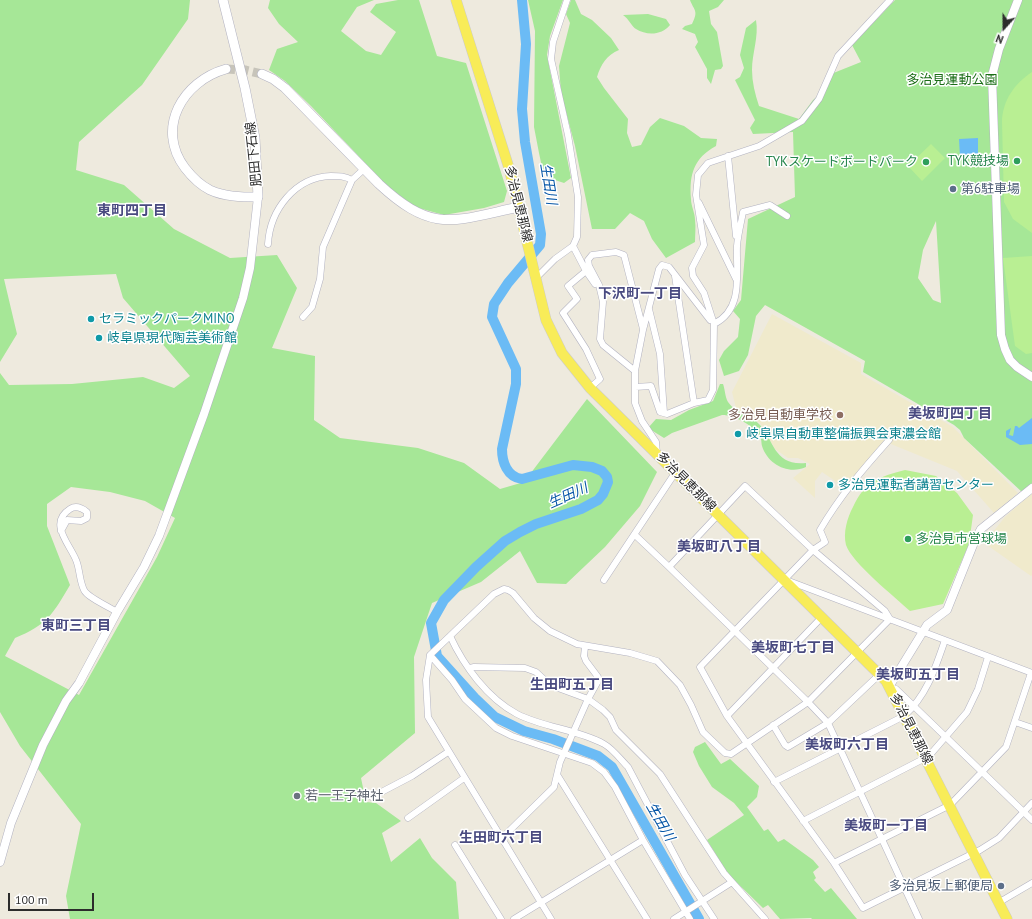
<!DOCTYPE html>
<meta charset="utf-8">
<style>
body{margin:0}
#map{position:relative;width:1032px;height:919px;overflow:hidden;background:#eeeade;font-family:"PT Sans",sans-serif}
canvas{display:block}
.north{position:absolute;left:984px;top:8px;width:40px;height:40px;-webkit-text-stroke:3px #fff;paint-order:stroke;rotate:201deg;font-size:11px;font-weight:700;line-height:16px;text-align:center;color:#2c2c2c}
.north::after{content:'';display:block;margin:auto;width:14px;height:18px;background:#2c2c2c;clip-path:polygon(50% 0,100% 100%,50% 72%,0 100%)}
.scale{position:absolute;left:8px;top:893px;width:86px;height:18px;box-sizing:border-box;border:2px solid #2c2c2c;border-top:0;padding-left:5px;font-size:12px;line-height:14px;white-space:nowrap;color:#2c2c2c;-webkit-text-stroke:3px #fff;paint-order:stroke}
</style>
<div id="map">
<canvas width="1032" height="919"></canvas>
<div class="north">N</div>
<div class="scale">100 m</div>
</div>
<script>
const ctx = document.querySelector('canvas').getContext('2d');
ctx.lineJoin = 'round';
function fillPath(path, color) { ctx.fillStyle = color; ctx.fill(path, 'evenodd'); }
function stroke(path, color, width, dash) { ctx.strokeStyle = color; ctx.lineWidth = width; ctx.lineCap = dash ? 'butt' : 'round'; ctx.setLineDash(dash || []); ctx.stroke(path); }
function label(font, color, halo, rows, align = 'center') {
  ctx.font = font + ' "PT Sans","Noto Sans JP",sans-serif'; ctx.lineWidth = 3; ctx.setLineDash([]); ctx.textBaseline = 'middle'; ctx.strokeStyle = halo; ctx.fillStyle = color; for (const [text, x, y, turn = 0] of rows) {
    ctx.save(); ctx.translate(x, y); ctx.rotate((+turn || 0) * Math.PI / 180); ctx.textAlign = isNaN(turn) ? turn : align; if (halo) ctx.strokeText(text, 0, 0); ctx.fillText(text, 0, 0); ctx.restore();
  }
}
fillPath(new Path2D(`
 M772,314L861,363V374L953,427L1018,493L994,513L957,471L886,442L844,487L822,472L815,481V498L793,478L810,464L798,458H788L775,449L760,423L736,408L732,392Z
 M1032,493V575L1031,576L984,543L1005,517Z`), '#f0eacc');
fillPath(new Path2D(`
 M0,0H190L188,19L142,85L79,142L76,170L124,185L174,229L230,258L277,255L297,288L272,348L315,356L314,420L340,438L418,448L464,463L500,489L524,482L587,399L657,472L640,506L605,547L566,584L537,583L520,551L481,582L432,603L414,657L415,733L361,778L366,802L376,803L401,821L382,833L391,862L420,838L432,858L456,882L459,919H70L66,896L81,824L20,746L0,712V373L9,385L72,384L143,377L174,388L190,376L123,298L116,274L4,279L17,334L0,362ZM71,487L110,492L145,501L175,518L157,557L79,695L5,656L15,638C47,625 53,614 70,585L47,526V504Z
 M270,0H374L357,7L341,31L366,51L381,55L396,32L370,12L376,4L398,0H419L437,56L466,63L507,191L504,202L484,208L444,215L415,207L387,186L311,106L285,81L269,70L277,49L298,42L279,24L268,8Z
 M528,0H563L550,36L547,55L571,178L564,183L552,179L543,172L539,153L534,127L535,31Z
 M571,0H575L581,14L592,20L611,38L619,50C607,55 601,64 597,77L604,88L628,119L627,133L632,147L641,145L650,127L660,118L684,126L701,138L717,139L716,146C694,158 689,174 691,199C691,206 695,213 695,220C696,227 695,235 695,242L666,258L652,239L644,221L630,213L615,229H592L575,146L561,93L559,66L570,23L566,14Z
 M690,0H724L718,7L709,11L711,24L717,32L723,66L721,69L715,70L711,84L707,78V69L695,47L698,42L695,34L682,29L685,26L692,24C699,10 694,11 690,0Z
 M895,0H1032V485L1023,493L964,438L960,430L954,425L863,372L865,361L765,305L756,316L748,355L739,371L724,376L719,360L724,351L738,337L740,319L733,311L741,300L748,219L795,197L793,132L753,134L750,128L755,120L735,80L740,77L744,68L740,55L746,28L756,20C759,37 752,53 752,70C752,82 755,94 759,106L799,119L813,100L824,91L831,74L861,62L852,45ZM936,221L941,303L933,300L918,278L923,250Z
 M648,14L666,19L670,25C662,35 647,36 636,29C632,27 629,19 623,15Z
 M720,384H723C725,389 725,397 728,402C735,413 751,415 760,425C775,442 774,466 806,463V467C789,475 768,465 762,446C761,442 762,438 759,435C752,425 735,415 722,415L672,433L664,438L648,428L656,419L671,420L689,410L713,401Z
 M705,742L721,764L730,759L759,786L757,797L747,807L764,831L768,829L778,842L784,839L813,860L819,867L813,872L816,878L814,880L825,892L831,888L857,919H812L811,918L780,919L768,905L763,908L728,874L707,840L744,815L734,803L712,787L699,766L693,752L695,747Z`), '#a6e797');
fillPath(new Path2D(`
 M1032,72V233L1013,219L1004,202L1002,121C1003,100 1014,84 1032,72Z
 M931,144L945,158L922,181L908,166Z
 M1032,256V353L1026,354L1015,346L1003,258Z
 M905,470L936,476L957,493L973,515L969,544L943,604L910,611C895,597 852,563 846,545C843,533 847,518 853,507C865,481 879,477 905,470Z`), '#b9ef93');
fillPath(new Path2D(`
 M978,138V156L960,157L959,139Z
 M1032,418V444L1020,445L1006,437V431L1011,428L1009,435L1013,436L1015,426H1017L1019,428Z`), '#6bbbf5');
stroke(new Path2D(`
 M522,0L526,44L522,109L525,142L541,234L540,245L508,283L494,304L492,317L516,369V384L502,449C502,462 507,477 522,479L573,465L592,467L602,471L607,477L608,482L603,494L598,500L581,509L536,524L520,532L505,541L476,567L444,600L431,623L437,656L475,698L495,717L524,731L553,739L598,756L612,767L699,919`), '#6bbbf5', 10);
stroke(new Path2D(`
 M226,69L245,70L262,74`), '#c7c4ba', 9, [9, 4.5]);
const minor = new Path2D(`
 M728,156L736,236
 M699,203L736,279
 M268,244C270,210 295,177 331,176C339,176 345,176 352,180
 M573,246L586,271L595,284
 M586,271L568,286L577,299L563,313L586,349L600,379L590,388
 M675,276L694,403
 M536,278L555,259L573,246L577,237L578,197L568,135L551,59L553,42L567,0
 M649,309L660,354L664,413
 M303,317L312,307L320,279L323,247L352,180L364,169
 M714,324C744,309 736,274 737,246C738,234 741,223 743,212L770,205L787,216
 M635,371L603,345L600,339L603,302L599,285L589,266L588,260L592,255L616,252L624,255L643,329
 M635,387L651,386L660,412L667,414L694,403L708,400L713,390L714,324L704,293L693,276L692,268L704,245L696,195L698,175L708,163L759,146L802,121L819,99L838,56L890,0
 M889,440C863,469 840,496 820,530L825,542L813,550L700,667L727,716L834,863L863,908L980,850L999,838L1032,803
 M657,454L656,442L642,421L635,403V371L643,330L659,269L662,265L669,267L710,320
 M61,531L67,520L81,521L87,518V512C82,508 76,505 70,509C48,523 69,543 76,560C80,569 79,580 84,590C87,597 109,607 117,612
 M635,535L669,567
 M604,580L675,473
 M786,580L1032,673
 M450,636C464,666 487,698 517,714C544,728 577,729 604,744C613,749 621,760 628,767L685,875L714,919
 M430,655L452,680L465,699L496,728L512,736L592,763L604,772L615,787L643,840L690,919
 M470,668L474,667L525,668L536,672L550,685L588,699L603,710L610,717L616,730L660,774L724,873L765,919
 M889,687L896,689L1032,820
 M727,716L822,617
 M1015,722L1032,728
 M773,725L785,745L788,747L828,723L880,674
 M558,776L647,919
 M774,782L904,716C927,695 935,669 945,640
 M372,797L412,776L448,752
 M408,818L464,778
 M803,821L929,756L967,712L978,689L988,657
 M502,838L554,787L560,762L588,699L598,681V677L586,661L584,656L585,647
 M455,845L501,919
 M834,863L950,805L1006,747L1031,673
 M998,903L1032,883
 M514,919L643,840
 M551,919L428,717L426,680L430,655L494,594L504,589L508,590L513,593L534,618L550,631L577,644L630,653L657,661L680,685L691,705L703,732L725,753L731,754L808,702L890,619L885,611L813,550L745,486L669,567L808,702L828,723L919,919
 M674,919L732,882`);
const tertiary = new Path2D(`
 M1018,0L999,49L992,76L1001,335L1005,349L1010,360L1017,367L1032,377
 M889,687L927,625L947,610L975,540L981,529L1032,488
 M0,862L11,823L43,745L66,701L79,683L117,612L144,567L159,536L204,414L243,298L250,268L258,197`);
const secondary = new Path2D(`
 M223,0L245,88L255,138L258,197C242,197 225,197 210,190C200,185 192,177 185,168C155,128 183,81 226,69
 M262,74L273,79L285,88L379,184C433,234 453,221 519,207`);
const primary = new Path2D(`
 M456,0L509,168L546,320L562,353L590,388L886,681L1007,919`);
stroke(minor, '#b2b2c0', 7);
stroke(tertiary, '#b2b2c0', 9);
stroke(secondary, '#b2b2c0', 10);
stroke(primary, '#ccc', 11);
stroke(minor, '#fff', 6);
stroke(tertiary, '#fff', 8);
stroke(secondary, '#fff', 9);
stroke(primary, '#f8ec58', 10);
for (const [x, y, r, color] of [
 [1017,161,4,"#2e9e5b"],
 [926,162,4,"#2e9e5b"],
 [953,189,4,"#5c6f8a"],
 [91,319,4,"#0f9aa8"],
 [99,338,4,"#0f9aa8"],
 [840,415,4,"#8d6e63"],
 [738,434,4,"#0f9aa8"],
 [830,485,4,"#0f9aa8"],
 [908,539,4,"#2e9e5b"],
 [297,796,4,"#6b7280"],
 [1001,886,4,"#5c6f8a"]
]) { const dot = new Path2D(); dot.arc(x, y, r, 0, 2 * Math.PI); ctx.fillStyle = color; ctx.fill(dot); stroke(dot, '#fff', 1.5); }
label('13px', '#1b6e17', '#fff', [
 ["多治見運動公園",952,80]
]);
label('13px', '#2c2c2c', '#fff', [
 ["肥田下石線",254,154,-96],
 ["多治見恵那線",518,204,76],
 ["多治見恵那線",686,482,45],
 ["多治見恵那線",911,729,63]
]);
label('13px', '#27864d', '#fff', [
 ["TYK競技場",1009,161],
 ["TYKスケードボードパーク",918,162],
 ["多治見市営球場",916,539,"left"]
], 'right');
label('13px', '#4e5e75', '#fff', [
 ["第6駐車場",961,189],
 ["多治見坂上郵便局",993,886,"right"]
], 'left');
label('13px', '#0d838f', '#fff', [
 ["セラミックパークMINO",99,319],
 ["岐阜県現代陶芸美術館",107,338],
 ["岐阜県自動車整備振興会東濃会館",746,434],
 ["多治見運転者講習センター",838,485]
], 'left');
label('13px', '#785e54', '#fff', [
 ["多治見自動車学校",832,415]
], 'right');
label('13px', '#5b616d', '#fff', [
 ["若一王子神社",305,796]
], 'left');
label('italic 14px', '#0656a6', '#fff', [
 ["生田川",548,184,81],
 ["生田川",568,496,-24],
 ["生田川",660,822,60]
]);
label('bold 14px', '#494a80', '#fff', [
 ["東町四丁目",132,211],
 ["下沢町一丁目",640,294],
 ["美坂町四丁目",950,414],
 ["美坂町八丁目",719,547],
 ["東町三丁目",76,626],
 ["美坂町七丁目",793,648],
 ["美坂町五丁目",918,675],
 ["生田町五丁目",572,685],
 ["美坂町六丁目",847,745],
 ["美坂町一丁目",886,826],
 ["生田町六丁目",501,838]
]);
</script>
